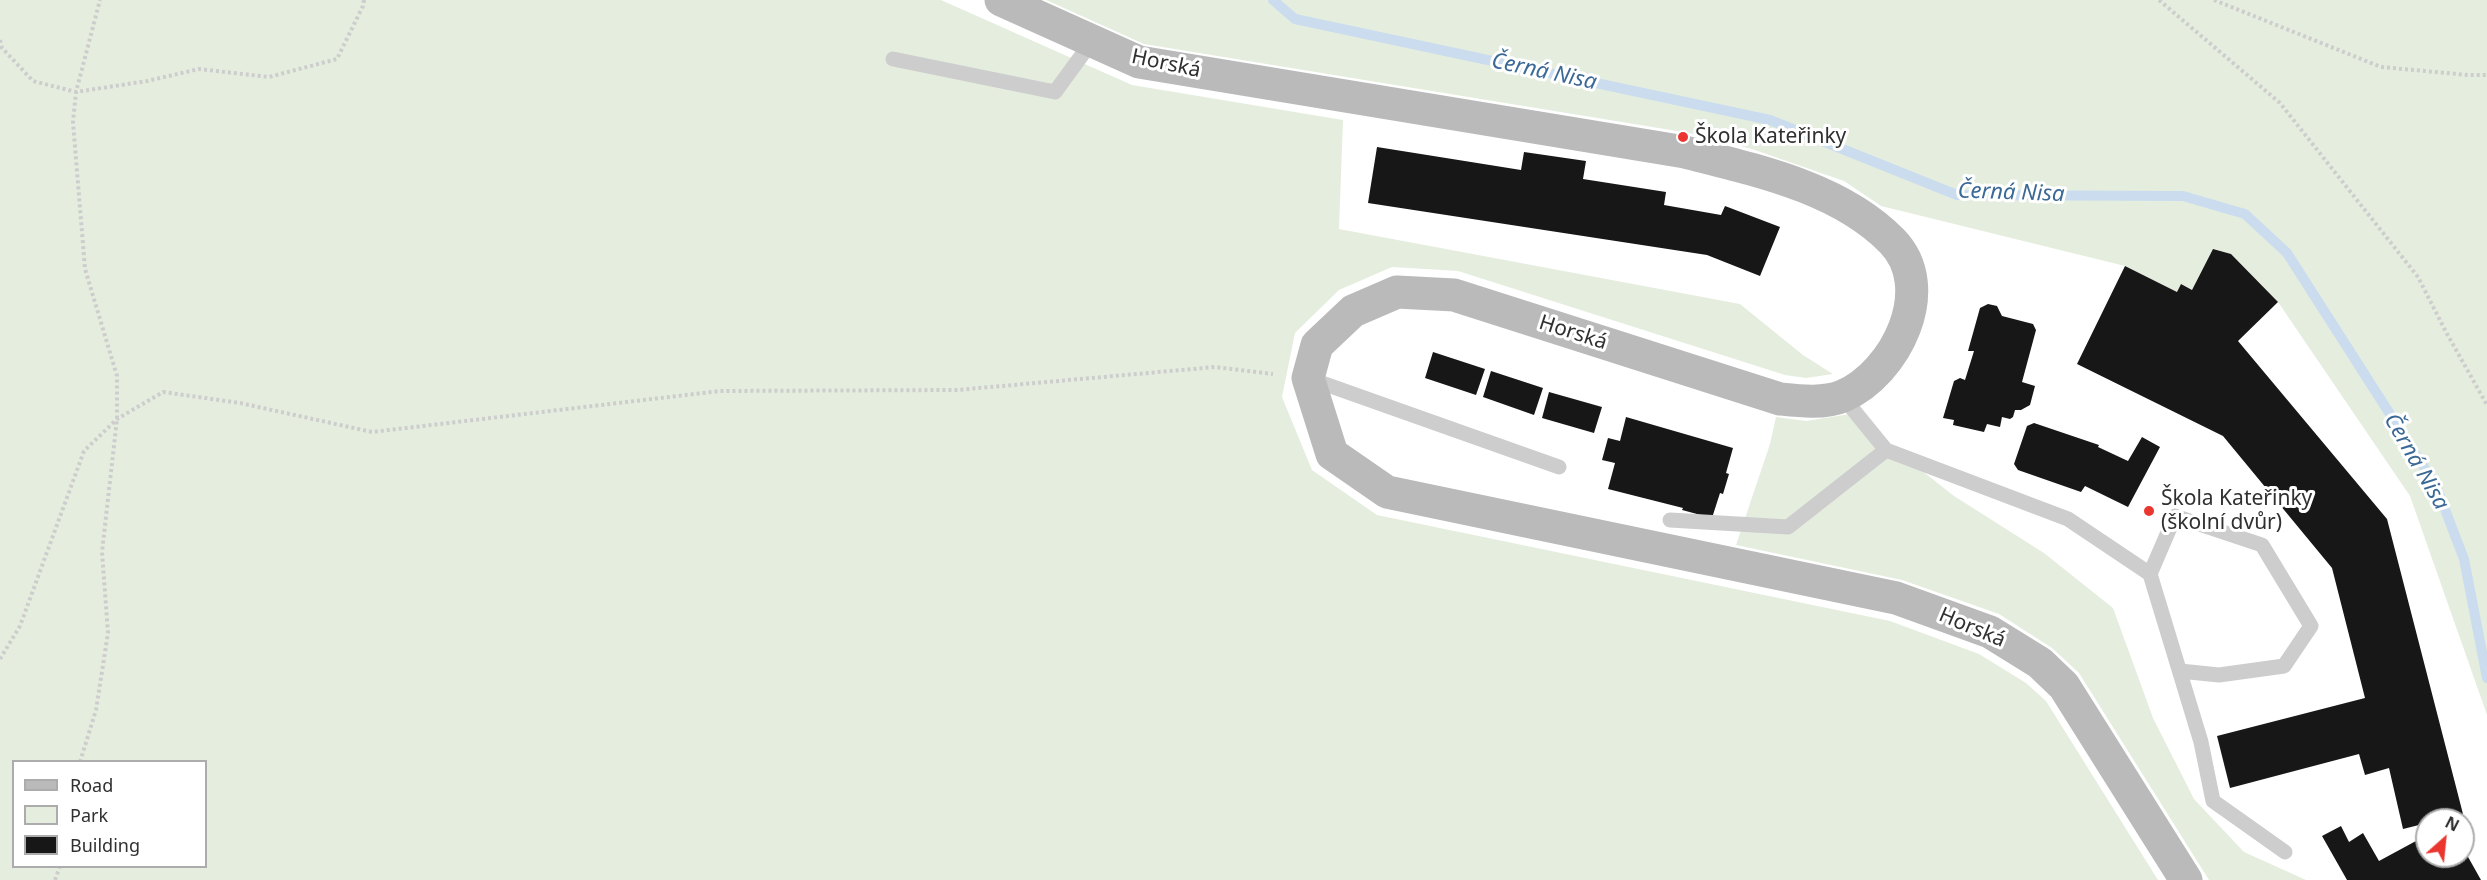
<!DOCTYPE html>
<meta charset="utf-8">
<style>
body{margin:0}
#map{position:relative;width:2487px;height:880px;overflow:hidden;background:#fff;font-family:"Noto Sans",sans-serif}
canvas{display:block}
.legend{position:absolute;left:12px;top:760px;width:195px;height:108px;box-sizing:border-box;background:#fff;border:2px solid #acacac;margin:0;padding:8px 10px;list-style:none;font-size:18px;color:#303030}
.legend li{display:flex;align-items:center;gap:12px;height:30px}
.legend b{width:30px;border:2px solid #acacac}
.north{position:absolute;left:2415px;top:808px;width:60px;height:60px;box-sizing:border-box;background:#fff;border:2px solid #acacac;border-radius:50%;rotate:27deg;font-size:16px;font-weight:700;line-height:24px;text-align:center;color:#303030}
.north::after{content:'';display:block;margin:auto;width:21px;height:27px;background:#eb362f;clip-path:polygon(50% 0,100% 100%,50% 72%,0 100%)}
</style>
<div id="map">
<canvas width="2487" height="880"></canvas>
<ul class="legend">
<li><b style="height:8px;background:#bababa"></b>Road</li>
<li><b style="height:16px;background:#e5eede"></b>Park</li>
<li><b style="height:16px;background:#171717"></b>Building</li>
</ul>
<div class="north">N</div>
</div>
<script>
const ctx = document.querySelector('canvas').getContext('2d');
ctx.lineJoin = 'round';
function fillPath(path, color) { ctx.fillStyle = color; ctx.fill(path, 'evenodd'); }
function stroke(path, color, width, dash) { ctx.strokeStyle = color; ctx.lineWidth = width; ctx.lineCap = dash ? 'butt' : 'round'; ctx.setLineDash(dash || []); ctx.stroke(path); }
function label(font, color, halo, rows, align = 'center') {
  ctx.font = font + ' "Noto Sans",sans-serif'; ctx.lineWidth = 6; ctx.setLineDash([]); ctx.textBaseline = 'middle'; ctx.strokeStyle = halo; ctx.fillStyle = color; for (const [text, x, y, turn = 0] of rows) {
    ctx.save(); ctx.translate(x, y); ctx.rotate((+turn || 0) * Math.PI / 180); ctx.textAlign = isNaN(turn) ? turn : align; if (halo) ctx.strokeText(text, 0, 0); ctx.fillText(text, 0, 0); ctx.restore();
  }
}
fillPath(new Path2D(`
 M0,0H941L1132,85L1343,120L1339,229L1740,304L1803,355L1833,374L1806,378L1785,375L1458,271L1392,267L1339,290L1295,333L1282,397L1312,470L1377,515L1890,621L1979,654L2026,683L2046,701L2158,880H0ZM14,762H206V866H14Z
 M1046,0H2487V715L2410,496L2278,302L2231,254L2213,249L2192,290L2181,284L2177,292L2125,266L1881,206L1844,181L1752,149L1689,133L1144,44Z
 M1850,414L1954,496L2044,553L2113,608L2153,718L2194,799L2244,852L2306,880H2209L2079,673L2052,648L1999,614L1902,580L1736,545L1770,444L1776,417L1806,421Z`), '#e5eede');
stroke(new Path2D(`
 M1273,0L1295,19L1770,120L1957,195L2183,196L2245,214L2287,253L2436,486L2464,559L2487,678`), '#cadcee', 10);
fillPath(new Path2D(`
 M1377,147L1521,170L1524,152L1586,161L1583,179L1666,192L1664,205L1721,215L1725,206L1780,227L1760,276L1707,255L1368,203Z
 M2213,249L2231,254L2278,302L2238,341L2387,519L2463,814L2439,820H2427V823L2403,829L2389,768L2365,775L2359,754L2230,788L2217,736L2365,698L2332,568L2223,436L2077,364L2125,266L2177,292L2181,284L2192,290Z
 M1988,304L1997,306L2002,316L2033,324L2036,330L2022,382L2035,386L2030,405L2021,410H2015L2013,417L2010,419L2002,417L2000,427L1987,424L1984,432L1953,425L1954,420L1943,418L1954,381L1960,378L1965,380L1974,351H1968L1980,308Z
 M1433,352L1485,369L1476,395L1425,378Z
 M1491,371L1543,388L1534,415L1483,397Z
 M1549,392L1602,407L1594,433L1542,418Z
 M1626,417L1733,448L1726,473L1729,474L1723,494L1720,493L1712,518L1682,510L1683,508L1608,489L1615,463L1602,460L1608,438L1620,441Z
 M2034,423L2099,445L2098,447L2128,461L2142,437L2160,447L2128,507L2085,486L2081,492L2018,470L2014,464L2027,426Z
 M2341,826L2349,842L2363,833L2379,861L2427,835V856H2463V848L2481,880H2347L2322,836Z`), '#171717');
stroke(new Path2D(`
 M2159,0L2280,103L2418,277L2446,332L2487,405
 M2214,0L2381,67L2468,75H2487
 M0,40L2,48L33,81L76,92L100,0
 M0,659L20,626L84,451L117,419L163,392L240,403L372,432L720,391L957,390L1215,367L1273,374
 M80,762L96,710L108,633L102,552L117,419V376L85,269L73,122L76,92L147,81L199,69L269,77L337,59L363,6L364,0
 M55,880L60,866`), '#cdcdcd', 4, [3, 3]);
stroke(new Path2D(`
 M893,59L1055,92L1082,55L1088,39
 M1308,378L1559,467
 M1842,396L1886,450L2068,519L2150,574L2201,742L2213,801L2285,852
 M1670,520L1788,527L1886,450
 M2150,574L2175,516L2262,545L2311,626L2284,666L2219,675L2180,671`), '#cdcdcd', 15);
stroke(new Path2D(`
 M1001,0L1139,62L1685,152C1755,170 1839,187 1892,241C1938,288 1896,373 1843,396C1824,404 1799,401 1780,399L1454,295L1397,292L1353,311L1317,345L1308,378L1332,454L1387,492L1896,598L1990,632L2040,663L2064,686L2186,880`), '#bababa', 33);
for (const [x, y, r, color] of [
 [1683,137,6,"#eb362f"],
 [2149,511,6,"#eb362f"]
]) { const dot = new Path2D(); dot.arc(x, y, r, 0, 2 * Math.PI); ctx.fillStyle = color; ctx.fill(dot); stroke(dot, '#fff', 2); }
label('21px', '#303030', '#fff', [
 ["Horská",1166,64,12],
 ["Horská",1573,333,18],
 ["Horská",1972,628,23]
]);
label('21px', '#303030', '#fff', [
 ["Škola Kateřinky",1695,137],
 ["Škola Kateřinky",2161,499],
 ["(školní dvůr)",2161,523]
], 'left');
label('italic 22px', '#3b6996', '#fff', [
 ["Černá Nisa",1544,72,12],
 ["Černá Nisa",2011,193,2],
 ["Černá Nisa",2416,462,60]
]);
</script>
